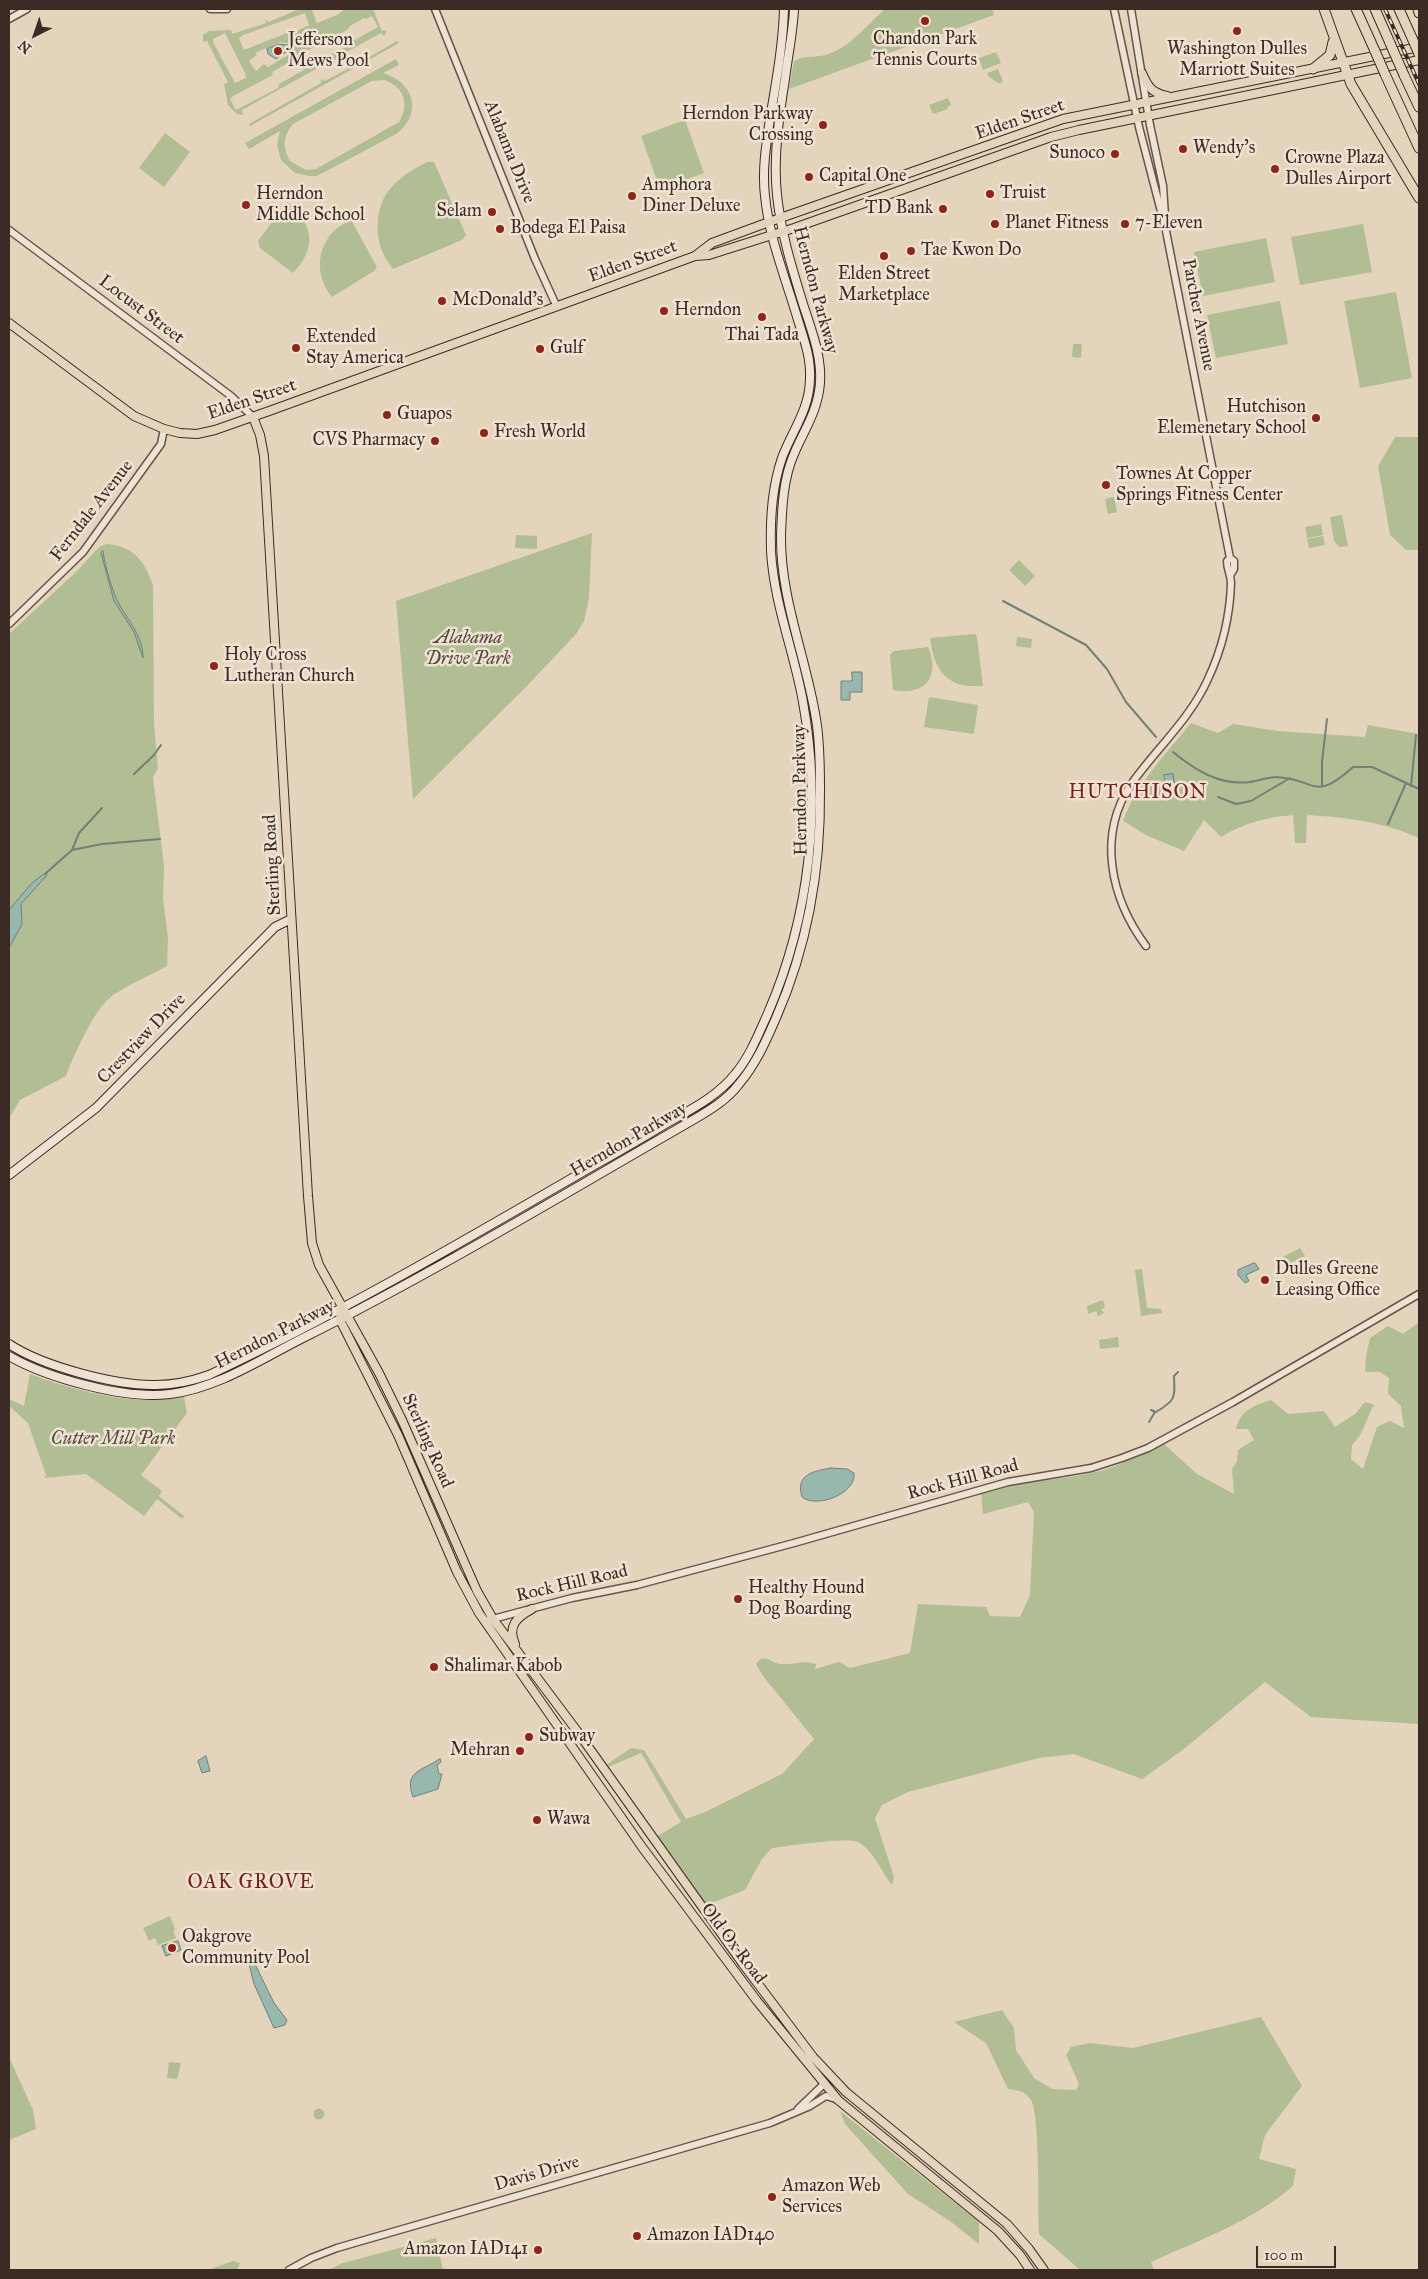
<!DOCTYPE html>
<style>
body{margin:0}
#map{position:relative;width:1428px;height:2279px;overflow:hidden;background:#e5d4bc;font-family:"IM FELL Great Primer",serif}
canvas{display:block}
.frame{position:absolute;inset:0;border:10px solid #3b2b24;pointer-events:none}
.north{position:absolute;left:10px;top:10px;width:50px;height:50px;-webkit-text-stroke:4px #eee3d3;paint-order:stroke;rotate:221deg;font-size:14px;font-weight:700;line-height:20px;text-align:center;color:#3b2b24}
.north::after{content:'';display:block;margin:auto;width:18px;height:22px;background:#3b2b24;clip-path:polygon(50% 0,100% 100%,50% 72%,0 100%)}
.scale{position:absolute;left:1256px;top:2246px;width:80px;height:22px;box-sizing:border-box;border:2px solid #3b2b24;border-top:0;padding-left:6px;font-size:15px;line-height:18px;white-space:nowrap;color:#3b2b24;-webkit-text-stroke:4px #eee3d3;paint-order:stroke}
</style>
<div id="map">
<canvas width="1428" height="2279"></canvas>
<div class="frame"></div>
<div class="north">N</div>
<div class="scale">100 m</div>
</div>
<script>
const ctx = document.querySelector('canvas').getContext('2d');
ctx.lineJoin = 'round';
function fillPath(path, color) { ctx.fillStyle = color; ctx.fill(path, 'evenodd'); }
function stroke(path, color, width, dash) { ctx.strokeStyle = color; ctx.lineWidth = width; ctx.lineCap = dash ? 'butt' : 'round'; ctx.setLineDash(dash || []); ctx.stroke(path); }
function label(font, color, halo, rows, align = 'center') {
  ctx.font = font + ' "IM FELL Great Primer",serif'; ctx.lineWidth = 5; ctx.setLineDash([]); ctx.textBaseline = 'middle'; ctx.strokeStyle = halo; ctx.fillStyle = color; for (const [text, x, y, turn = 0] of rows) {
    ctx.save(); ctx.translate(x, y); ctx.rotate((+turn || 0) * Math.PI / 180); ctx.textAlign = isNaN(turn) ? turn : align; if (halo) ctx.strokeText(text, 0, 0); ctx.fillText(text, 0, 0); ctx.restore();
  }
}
fillPath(new Path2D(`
 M300,9H315L312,10L317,23L337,15L345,9H373L382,31L386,30V33L384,36L381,33L242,110L243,115L237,114L228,105L224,84L228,82L207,41L203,42V35L209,31L231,30L232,34L266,23L265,19L268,22ZM305,13L309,25L290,34L287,33L244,50L239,38L243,35ZM372,16L378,27L353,41L349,45L310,66L304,55L307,51L347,30L350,26L364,18L366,19ZM225,33L245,73L246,78L235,83L214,44L213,39ZM280,42L291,44L293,52L268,67L264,64L256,71L249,61L257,55L255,53ZM297,58L304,70L279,84L278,88L236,110L230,99L233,96L273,75L272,72Z
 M885,9H992L994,15L789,89L794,61C803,55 818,58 829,54C851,46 868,24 885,9Z
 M397,41L399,43L250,126L249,124L321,83V79L325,81L349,68L348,63L352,67Z
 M996,52L1001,63L983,70L979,58Z
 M396,59L399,65L383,73C415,82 423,115 396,134L317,176H310L295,173L281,160L277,145L280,131L249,149L245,143ZM384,80C404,86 410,105 399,122L316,169L306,170L290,161C282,147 283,136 293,124L372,81Z
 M998,69L1003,81L1000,84L989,77L987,73Z
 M948,98L951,105L947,107L948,109L933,114L929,105Z
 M685,120L704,173L660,189L641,136Z
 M165,133L190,152L164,187L139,168Z
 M427,162H434L466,235L462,240L393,269C384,258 379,247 378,233C375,195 396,178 427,162Z
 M287,202C313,224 318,247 293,273L260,248L258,241Z
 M351,220L377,267L374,271L332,297C310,270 319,233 351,220Z
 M1363,224L1372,272L1300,285L1291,237Z
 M1266,238L1275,282L1203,296L1194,252Z
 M1396,292L1412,378L1360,388L1344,301Z
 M1280,301L1288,344L1216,358L1207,315Z
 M1073,344H1082L1081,358L1072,357Z
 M1395,437H1419V550H1406L1390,535L1378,466Z
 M1114,497L1117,512L1108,514L1105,499Z
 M1342,515L1348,546L1339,547L1334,541L1330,517Z
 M1321,524L1323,535L1307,538L1305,527Z
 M592,533L589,598L584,621L576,634L526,687L413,799L396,601Z
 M516,535L537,536V549L515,548Z
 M1323,536L1325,545L1309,548L1307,539Z
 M106,544C134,546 145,561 153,586L154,724L158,769L153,777L164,866L163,899L168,938L167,966C149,976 129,984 112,996C94,1009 74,1055 66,1076L20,1100L9,1118V634L76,572L99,547Z
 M1019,560L1035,576L1025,586L1009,570Z
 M975,634L977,637L983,686C947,689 934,671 930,638Z
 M1017,637L1032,639L1031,648L1016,646Z
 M928,647C941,677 925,696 893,690L890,655L894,651Z
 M929,697L978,705L974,734L924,727Z
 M1191,723L1218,733L1233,724L1278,731L1365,737L1368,725L1419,734V838C1384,822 1345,817 1307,815L1306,843H1295L1293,815C1267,817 1244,823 1221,837L1204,820L1184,851L1148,836L1123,821C1137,783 1166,754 1191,723Z
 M1300,1248L1305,1256L1287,1265L1283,1257Z
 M1307,1260L1311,1268L1293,1277L1289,1269Z
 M1142,1269L1147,1308L1161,1309L1162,1313L1141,1316L1135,1270Z
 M1103,1300L1105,1308L1101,1309L1104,1313L1098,1316L1096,1311L1088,1314L1087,1306Z
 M1419,1322V1724L1311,1717L1265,1682L1184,1749L1142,1779L1074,1754L1039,1758L908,1792L882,1805L875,1818L894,1877L892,1885C882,1872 872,1849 858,1842C846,1837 787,1846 772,1848L762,1859L745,1890L706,1905L656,1837L681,1822L641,1753L608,1767L606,1765L631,1748L644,1750L686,1819L705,1812L782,1774L814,1739L763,1676L756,1664L760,1659C769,1657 772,1663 780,1664C793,1666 803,1659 816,1664L815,1669L839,1662L850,1668L910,1653L918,1604L986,1607L990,1616L1020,1617L1030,1595L1034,1512L1028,1502L983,1514L981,1491C1020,1481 1061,1481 1100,1471C1122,1465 1143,1452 1164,1444L1197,1474L1234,1494L1232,1469L1237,1461L1238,1450L1254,1440L1248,1429H1236C1240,1411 1254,1405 1271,1400L1288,1414L1324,1411L1335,1427L1355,1414L1365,1402L1374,1405C1366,1418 1364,1434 1352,1445L1351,1459L1363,1469L1377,1427L1390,1421L1404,1428L1401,1406L1388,1394L1389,1378L1380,1372H1365L1366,1356L1370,1338L1388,1326L1403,1334Z
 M1118,1337L1119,1347L1100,1349L1099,1340Z
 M30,1374C78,1392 133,1406 184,1397L187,1413L141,1475L162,1491L159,1496L184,1516L182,1519L157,1499L144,1516L86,1474L44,1478L46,1475L28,1423L9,1406V1399L24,1406Z
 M170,1916L175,1929L173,1931L176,1938L158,1945L155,1938L149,1941L143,1928Z
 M1002,2010L1014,2028L1016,2050L1034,2078L1052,2089L1076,2090L1079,2084L1066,2055L1071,2047L1090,2043L1133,2048L1261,2017L1302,2086L1265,2135L1259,2159L1296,2169L1293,2186C1252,2221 1200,2240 1151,2262L1154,2270H1080L1039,2234C1038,2212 1040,2114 1031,2100C1025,2091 1018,2090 1008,2089L986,2043L954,2022Z
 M9,2057L33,2110L36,2129L9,2140Z
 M169,2062L181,2063L177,2079L167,2078Z
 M313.5 2114a5.5 5.5 0 1 1 11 0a5.5 5.5 0 1 1-11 0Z
 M840,2111L979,2222V2244L950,2221L908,2194L845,2124Z
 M436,2238L443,2270H329L340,2264Z
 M233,2261L240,2263L237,2270H208Z`), '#b1bd93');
const water = new Path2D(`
 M279,44L288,45L290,51L282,54L276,59L268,54L267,49Z
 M103,551C104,563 113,594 119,604C129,622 143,636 143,658L134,632L114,601L101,553Z
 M852,672H862V692H850V700H841V681H852Z
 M1173,774L1176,795L1156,798L1154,786L1165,784L1164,775Z
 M44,874L47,875L21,904L22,924L9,948V910L31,884Z
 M1255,1263L1259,1269L1246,1275L1249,1281L1245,1283L1238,1275V1270Z
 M831,1468L847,1469L854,1473C857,1493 817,1509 802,1497C795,1474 814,1471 831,1468Z
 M206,1756L210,1771L202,1773L198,1761Z
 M440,1759L441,1762L437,1765L439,1774H442L438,1789L413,1797C405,1775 416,1772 433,1763C435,1762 437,1760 440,1759Z
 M178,1941L181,1950L166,1956L162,1946Z
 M254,1962L274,2003L287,2020L285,2025L274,2028L254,1984L249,1964Z`);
fillPath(water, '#96b8ae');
stroke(water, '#728077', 1);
stroke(new Path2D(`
 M1003,601L1086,645L1107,669L1126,702L1156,737
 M1173,752C1195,770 1220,786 1250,782C1259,781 1267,777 1276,777C1317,779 1313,803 1353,767H1372L1419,789
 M134,774L154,755L161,745
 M1322,786V762L1327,719
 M1411,786L1416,735
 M1218,797L1236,804L1251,801L1290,778
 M1388,824L1406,783
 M72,850L79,833L102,808
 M45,874L72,850L102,844L160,839
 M1149,1422L1155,1412L1151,1410L1156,1412C1176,1400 1175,1398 1174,1376L1178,1372`), '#728077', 2);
const tertiary = new Path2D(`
 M210,9H227
 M435,9L535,259L556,305
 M1114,9L1139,127L1163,219
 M1131,9L1150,125L1163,186L1166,231L1230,558L1234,561V569L1231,574
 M9,19L27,9
 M9,230L231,396L253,417
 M9,624L83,552L161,444L164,429
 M1146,946C1111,899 1096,835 1132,783C1157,748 1190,719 1208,679C1222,649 1230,616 1231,583C1231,575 1227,570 1227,561L1230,558
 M489,1620L572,1598L637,1585L794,1543L1008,1482L1091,1468L1122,1458L1148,1448L1233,1402L1419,1294
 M798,2109L824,2084
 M289,2270L311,2258L337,2248L770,2123L810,2106L826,2096L836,2099`);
const secondary = new Path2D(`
 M9,1175L96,1108L275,927L291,919
 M9,1344C42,1366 116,1386 156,1385C174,1385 192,1381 209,1375C341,1313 467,1239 593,1166C618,1152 642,1138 667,1123C692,1109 718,1096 736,1073C750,1056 759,1033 768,1013C810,916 822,806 803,702C794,651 774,604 771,551C770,521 772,487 782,458C792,431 810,409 810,378C811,358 804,339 798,320C786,279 769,238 765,196C762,170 766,145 770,119C776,83 783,45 784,9
 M9,1356C47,1378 126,1400 170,1394C218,1388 261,1359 303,1338C437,1271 564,1194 693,1120C710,1110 727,1100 739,1084C756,1064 766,1041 776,1018C808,945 821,868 820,789C820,766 820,742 816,719C806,657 780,598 781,535C782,508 783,479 794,454C804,430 818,411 820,383C822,356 811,329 803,304C792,268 781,233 777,195C773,157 779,117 785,79C788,55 793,32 794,9`);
const primary = new Path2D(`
 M1142,73C1148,87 1152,93 1167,96
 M695,256L712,243L769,222L1063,119L1419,47
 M9,323L134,416L164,429L180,433L197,434L215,430L272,410L695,256L709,255L794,228L1051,137L1079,130L1419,60
 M253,417L260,435L264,456L308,1196L312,1243L319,1265L379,1373L402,1420L477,1591L493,1619L577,1731L743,1964L813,2057L846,2092L1007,2224L1029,2249L1044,2270
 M341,1308L340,1320L398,1435L457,1572L479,1613L642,1847L757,2001L838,2100L998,2231L1020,2255L1030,2270
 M515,1644C507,1626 517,1617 532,1609`);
const motorway = new Path2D(`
 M1324,9L1351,84L1419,198
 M1356,9L1375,51
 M1375,9L1390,43
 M1399,9L1412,38
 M1418,9L1419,13
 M1313,69L1330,55L1333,42
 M1385,74L1419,148
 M1404,75L1419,107`);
stroke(tertiary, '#66554a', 9);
stroke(secondary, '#3b2b24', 10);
stroke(primary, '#3b2b24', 10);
stroke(motorway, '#3b2b24', 11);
stroke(tertiary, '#eee3d3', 6);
stroke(secondary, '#eee3d3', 8);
stroke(primary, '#e5d4bc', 8);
stroke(motorway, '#e5d4bc', 9);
const rail = new Path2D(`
 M1385,9L1419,84`);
stroke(rail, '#3b2b24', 4);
stroke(rail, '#eee3d3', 2, [5.5]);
const motorwayBridge = new Path2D(`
 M1412,38L1419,54
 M1390,43L1404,75
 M1375,51L1385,74`);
stroke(motorwayBridge, '#3b2b24', 11, []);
stroke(motorwayBridge, '#e5d4bc', 9);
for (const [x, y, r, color] of [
 [925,21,5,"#8f2418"],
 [1237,31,5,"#8f2418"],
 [278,51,5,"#8f2418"],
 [823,125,5,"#8f2418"],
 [1183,149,5,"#8f2418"],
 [1115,154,5,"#8f2418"],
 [1275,169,5,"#8f2418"],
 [809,177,5,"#8f2418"],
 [990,194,5,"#8f2418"],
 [632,196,5,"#8f2418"],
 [246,205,5,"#8f2418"],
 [943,209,5,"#8f2418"],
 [492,212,5,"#8f2418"],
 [995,224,5,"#8f2418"],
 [1125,224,5,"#8f2418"],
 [500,229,5,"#8f2418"],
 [911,251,5,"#8f2418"],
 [884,256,5,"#8f2418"],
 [442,301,5,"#8f2418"],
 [664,311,5,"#8f2418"],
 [762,317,5,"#8f2418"],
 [296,348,5,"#8f2418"],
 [540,349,5,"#8f2418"],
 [387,415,5,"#8f2418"],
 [1316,418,5,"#8f2418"],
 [484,433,5,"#8f2418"],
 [435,441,5,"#8f2418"],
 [1106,485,5,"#8f2418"],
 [214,666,5,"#8f2418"],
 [1265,1280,5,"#8f2418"],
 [738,1599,5,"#8f2418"],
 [434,1667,5,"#8f2418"],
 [529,1737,5,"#8f2418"],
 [520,1751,5,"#8f2418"],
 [537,1820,5,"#8f2418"],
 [172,1948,5,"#8f2418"],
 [772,2197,5,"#8f2418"],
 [637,2236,5,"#8f2418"],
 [538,2250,5,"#8f2418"]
]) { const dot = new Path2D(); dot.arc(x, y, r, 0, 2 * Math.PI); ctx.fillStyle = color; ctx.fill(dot); stroke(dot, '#eee3d3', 2); }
label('18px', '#3b2b24', '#eee3d3', [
 ["Chandon Park",925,40,"center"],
 ["Tennis Courts",925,61,"center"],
 ["Jefferson",288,41],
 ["Mews Pool",288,62],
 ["Washington Dulles",1237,50,"center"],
 ["Marriott Suites",1237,71,"center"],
 ["Herndon Parkway",813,115,"right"],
 ["Crossing",813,136,"right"],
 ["Wendy's",1193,149],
 ["Sunoco",1105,154,"right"],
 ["Crowne Plaza",1285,159],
 ["Dulles Airport",1285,180],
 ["Capital One",819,177],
 ["Amphora",642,186],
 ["Diner Deluxe",642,207],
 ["Truist",1000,194],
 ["Herndon",256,195],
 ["Middle School",256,216],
 ["TD Bank",933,209,"right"],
 ["Selam",482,212,"right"],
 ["Planet Fitness",1005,224],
 ["7-Eleven",1135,224],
 ["Bodega El Paisa",510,229],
 ["Tae Kwon Do",921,251],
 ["Elden Street",884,275,"center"],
 ["Marketplace",884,296,"center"],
 ["McDonald's",452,301],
 ["Herndon",674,311],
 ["Thai Tada",762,336,"center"],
 ["Extended",306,338],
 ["Stay America",306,359],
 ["Gulf",550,349],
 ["Hutchison",1306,408,"right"],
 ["Elemenetary School",1306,429,"right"],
 ["Guapos",397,415],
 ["Fresh World",494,433],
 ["CVS Pharmacy",425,441,"right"],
 ["Townes At Copper",1116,475],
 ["Springs Fitness Center",1116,496],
 ["Holy Cross",224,656],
 ["Lutheran Church",224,677],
 ["Dulles Greene",1275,1270],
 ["Leasing Office",1275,1291],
 ["Healthy Hound",748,1589],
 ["Dog Boarding",748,1610],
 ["Shalimar Kabob",444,1667],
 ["Subway",539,1737],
 ["Mehran",510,1751,"right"],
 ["Wawa",547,1820],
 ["Oakgrove",182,1938],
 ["Community Pool",182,1959],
 ["Amazon Web",782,2187],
 ["Services",782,2208],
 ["Amazon IAD140",647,2236],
 ["Amazon IAD141",528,2250,"right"]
], 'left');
label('18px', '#3b2b24', '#eee3d3', [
 ["Elden Street",1020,120,-19],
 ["Alabama Drive",509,152,68],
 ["Elden Street",633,262,-20],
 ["Herndon Parkway",815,290,75],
 ["Locust Street",141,310,37],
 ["Parcher Avenue",1198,315,79],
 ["Elden Street",252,400,-19],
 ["Ferndale Avenue",92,511,-52],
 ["Herndon Parkway",801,790,-91],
 ["Sterling Road",273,865,-93],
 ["Crestview Drive",142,1039,-46],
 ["Herndon Parkway",629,1140,-30],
 ["Herndon Parkway",275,1335,-27],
 ["Sterling Road",427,1441,66],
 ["Rock Hill Road",963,1480,-15],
 ["Rock Hill Road",572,1584,-13],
 ["Old Ox Road",733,1944,53],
 ["Davis Drive",537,2174,-16]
]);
label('italic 18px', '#53483a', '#eee3d3', [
 ["Alabama",468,639],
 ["Drive Park",468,660],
 ["Cutter Mill Park",113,1440]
]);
ctx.letterSpacing = '1px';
label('20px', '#7a1f14', '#eee3d3', [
 ["HUTCHISON",1138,793],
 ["OAK GROVE",251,1883]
]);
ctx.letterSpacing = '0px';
</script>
